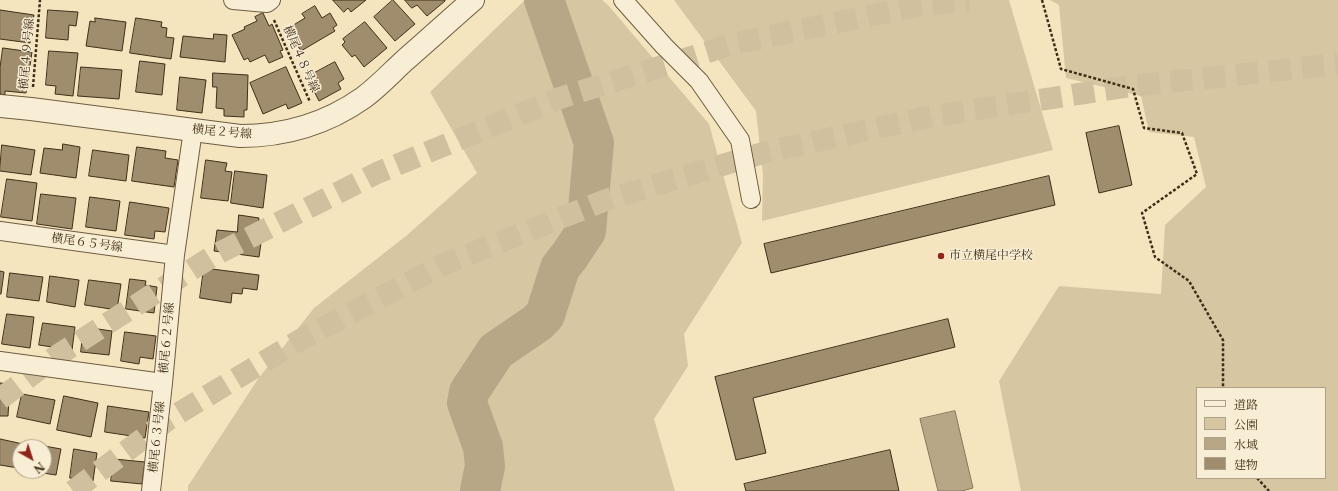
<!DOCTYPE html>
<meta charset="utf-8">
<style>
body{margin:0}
#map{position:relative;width:1338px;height:491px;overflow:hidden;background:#f5e5bf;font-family:"Libre Caslon Text","Noto Serif JP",serif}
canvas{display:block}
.legend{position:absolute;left:1196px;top:387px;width:130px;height:92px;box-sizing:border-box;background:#f8eed5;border:1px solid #afa189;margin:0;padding:5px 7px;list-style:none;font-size:12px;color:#412e17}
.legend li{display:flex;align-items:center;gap:8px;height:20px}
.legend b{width:20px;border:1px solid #afa189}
.north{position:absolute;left:12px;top:439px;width:40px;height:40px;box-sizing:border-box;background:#f8eed5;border:1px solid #afa189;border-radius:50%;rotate:141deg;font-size:11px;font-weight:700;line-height:16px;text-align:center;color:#412e17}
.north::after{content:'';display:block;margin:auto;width:14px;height:18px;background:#8f2418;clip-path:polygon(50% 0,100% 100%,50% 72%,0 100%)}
</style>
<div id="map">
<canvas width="1338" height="491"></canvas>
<ul class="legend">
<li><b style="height:5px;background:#f8eed5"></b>道路</li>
<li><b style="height:11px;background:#d6c6a2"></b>公園</li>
<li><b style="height:11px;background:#b8a786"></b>水域</li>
<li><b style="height:11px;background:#9f8d6e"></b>建物</li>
</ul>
<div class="north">N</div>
</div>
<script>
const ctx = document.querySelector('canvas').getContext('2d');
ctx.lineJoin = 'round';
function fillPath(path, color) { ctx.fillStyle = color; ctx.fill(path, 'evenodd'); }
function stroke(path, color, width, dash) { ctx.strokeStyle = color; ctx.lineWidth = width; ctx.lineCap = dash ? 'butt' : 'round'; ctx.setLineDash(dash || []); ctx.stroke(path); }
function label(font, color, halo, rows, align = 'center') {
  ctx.font = font + ' "Libre Caslon Text","Noto Serif JP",serif'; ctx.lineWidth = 3; ctx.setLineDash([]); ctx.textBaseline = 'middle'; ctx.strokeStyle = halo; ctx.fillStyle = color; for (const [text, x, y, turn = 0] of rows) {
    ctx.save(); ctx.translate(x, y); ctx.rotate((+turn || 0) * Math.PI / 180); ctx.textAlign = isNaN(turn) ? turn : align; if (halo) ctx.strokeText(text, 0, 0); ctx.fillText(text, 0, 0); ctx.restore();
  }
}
fillPath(new Path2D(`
 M525,0H602L608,5L709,124L742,243L684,334L688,366L654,419L675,491H188V486L258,379L314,308L406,236L477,173L430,92Z
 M674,0H1009L1053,150L762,221L763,175L756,111Z
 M1050,0H1338V491H1021L999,381L1059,286L1161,294L1165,225L1206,187L1194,137L1149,132L1141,96L1066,78L1059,5ZM1197,388H1325V478H1197Z`), '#d6c6a2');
const water = new Path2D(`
 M955,411L973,488L962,491H938L920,419Z`);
fillPath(water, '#b8a786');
stroke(water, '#88775a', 1);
stroke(new Path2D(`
 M480,491L485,466L483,447L467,403L469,392L496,351L537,323L545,315L560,268L570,255L586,231L594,143L544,0`), '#b8a786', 40);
const building = new Path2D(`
 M333,0H366L351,12L348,8L344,12Z
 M393,0L415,24L395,41L374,17Z
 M405,0H445V1L427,16L417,5L412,8Z
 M315,6L322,18L330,13L337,25L333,28L335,31L301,51L287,29L305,18L302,14Z
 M0,10L34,15L30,43L0,39Z
 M48,10L78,12L76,26L69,25L68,40L46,38Z
 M263,13L269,26L272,24L283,50L280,51L283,57L269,63L265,55L250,62L248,58L244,60L232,35L245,29L244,27L257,21L255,17Z
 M95,18L126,22L122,51L86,46L90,21L95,22Z
 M136,18L162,22L161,27L167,28L166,37L174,38L171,59L130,53Z
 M365,22L387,48L364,67L355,55L352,57L342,45L345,42L343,39Z
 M214,34L227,35L225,62L180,57L183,36L213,39Z
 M3,48L32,52L26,93L5,91V95L0,94V68Z
 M49,51L78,53L73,96L55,94L56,86L46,85Z
 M140,61L165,64L162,95L136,92Z
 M335,62L344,79L338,83L341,89L319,101L307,77Z
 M81,67L122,70L119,99L78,96Z
 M286,67L302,103L288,109L286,104L263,114L250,83Z
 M213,73L248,75L247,110H244V117L224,116V109L216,108L217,87H213Z
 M180,77L206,80L202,113L177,110Z
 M1119,126L1132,185L1099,193L1086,133Z
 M63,144L80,147L76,178L40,173L44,148L62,150Z
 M2,145L35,150L31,175L0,171Z
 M137,147L166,151L165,158L178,160L174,187L132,181Z
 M93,150L129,155L126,181L89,176Z
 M206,160L227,163L225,171L232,172L228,201L201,198Z
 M235,171L267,175L263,208L231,203Z
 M1049,176L1055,205L771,273L764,244Z
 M7,179L37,183L32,221L1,217Z
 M41,194L76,198L72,229L37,224Z
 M90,197L120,201L116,231L86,227Z
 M130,202L169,208L165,232L155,231L154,239L125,235Z
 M239,215L259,218L257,235L262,236L259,257L214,251L217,230L237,232Z
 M204,268L259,275L257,290L243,288L242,294L232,293L231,303L200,298Z
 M0,271L4,272L1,294H0Z
 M10,273L43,277L39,301L7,297Z
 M50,276L79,280L75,307L47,302Z
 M130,279L146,281L145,285L157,287L154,313L126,309Z
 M89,280L121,284L117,310L85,305Z
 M7,314L34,317L30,348L2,344Z
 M948,319L955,347L753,398L766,453L736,460L715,377Z
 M43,323L75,327L72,350L39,345Z
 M84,327L112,331L109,355L81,352Z
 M125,332L156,336L153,359L140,357L139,364L121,361Z
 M0,383L10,384L8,416H0Z
 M22,394L55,400L50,424L17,417Z
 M64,396L98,403L91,437L57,430Z
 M108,406L149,412L145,438L105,432Z
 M0,439L23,444V447H20L18,468L0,465Z
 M33,444L61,449L56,475L29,471H44V447H33Z
 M74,449L97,453L93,481L70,478Z
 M890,450L899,491H746L744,484Z
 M114,459L145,462L142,484L111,481Z`);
fillPath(building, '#9f8d6e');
stroke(building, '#412e17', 1);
stroke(new Path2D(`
 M0,399L55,357L213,256L377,173L560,98L736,43L923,5L969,0
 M73,491L169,419L300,340L440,266L606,200L766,152L933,116L1131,86L1338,64`), '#d1c09d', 22, [22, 11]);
const minor = new Path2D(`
 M233,0L267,3L271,0
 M623,0L664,46L699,81L740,140L751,199
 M0,231L175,255
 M0,361L163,383L175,255L193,130
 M151,491L163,383`);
const tertiary = new Path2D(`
 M0,106L31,109L240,136C284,136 326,124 363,98C378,87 391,73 404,61C427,41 450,20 473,0`);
stroke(minor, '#6e5c41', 20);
stroke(tertiary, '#6e5c41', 24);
stroke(new Path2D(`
 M1042,0L1061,69L1133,89L1144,128L1182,133L1197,174L1142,213L1155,257L1189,281L1223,340V388
 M274,20L310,102
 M33,87L40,0
 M1257,478L1269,491`), '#412e17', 2.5, [3, 2]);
stroke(minor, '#f8eed5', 18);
stroke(tertiary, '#f8eed5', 22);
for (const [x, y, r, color] of [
 [941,256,4,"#8f2418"]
]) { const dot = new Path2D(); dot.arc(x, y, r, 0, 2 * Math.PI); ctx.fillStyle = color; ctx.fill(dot); stroke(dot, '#f8eed5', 1.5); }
label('12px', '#412e17', '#f8eed5', [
 ["横尾４９号線",27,54,-85],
 ["横尾４８号線",301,59,66],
 ["横尾２号線",222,132,5],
 ["横尾６５号線",87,243,8],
 ["横尾６２号線",167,338,-85],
 ["横尾６３号線",157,437,-84]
]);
label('12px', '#412e17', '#f8eed5', [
 ["市立横尾中学校",949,256]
], 'left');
</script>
